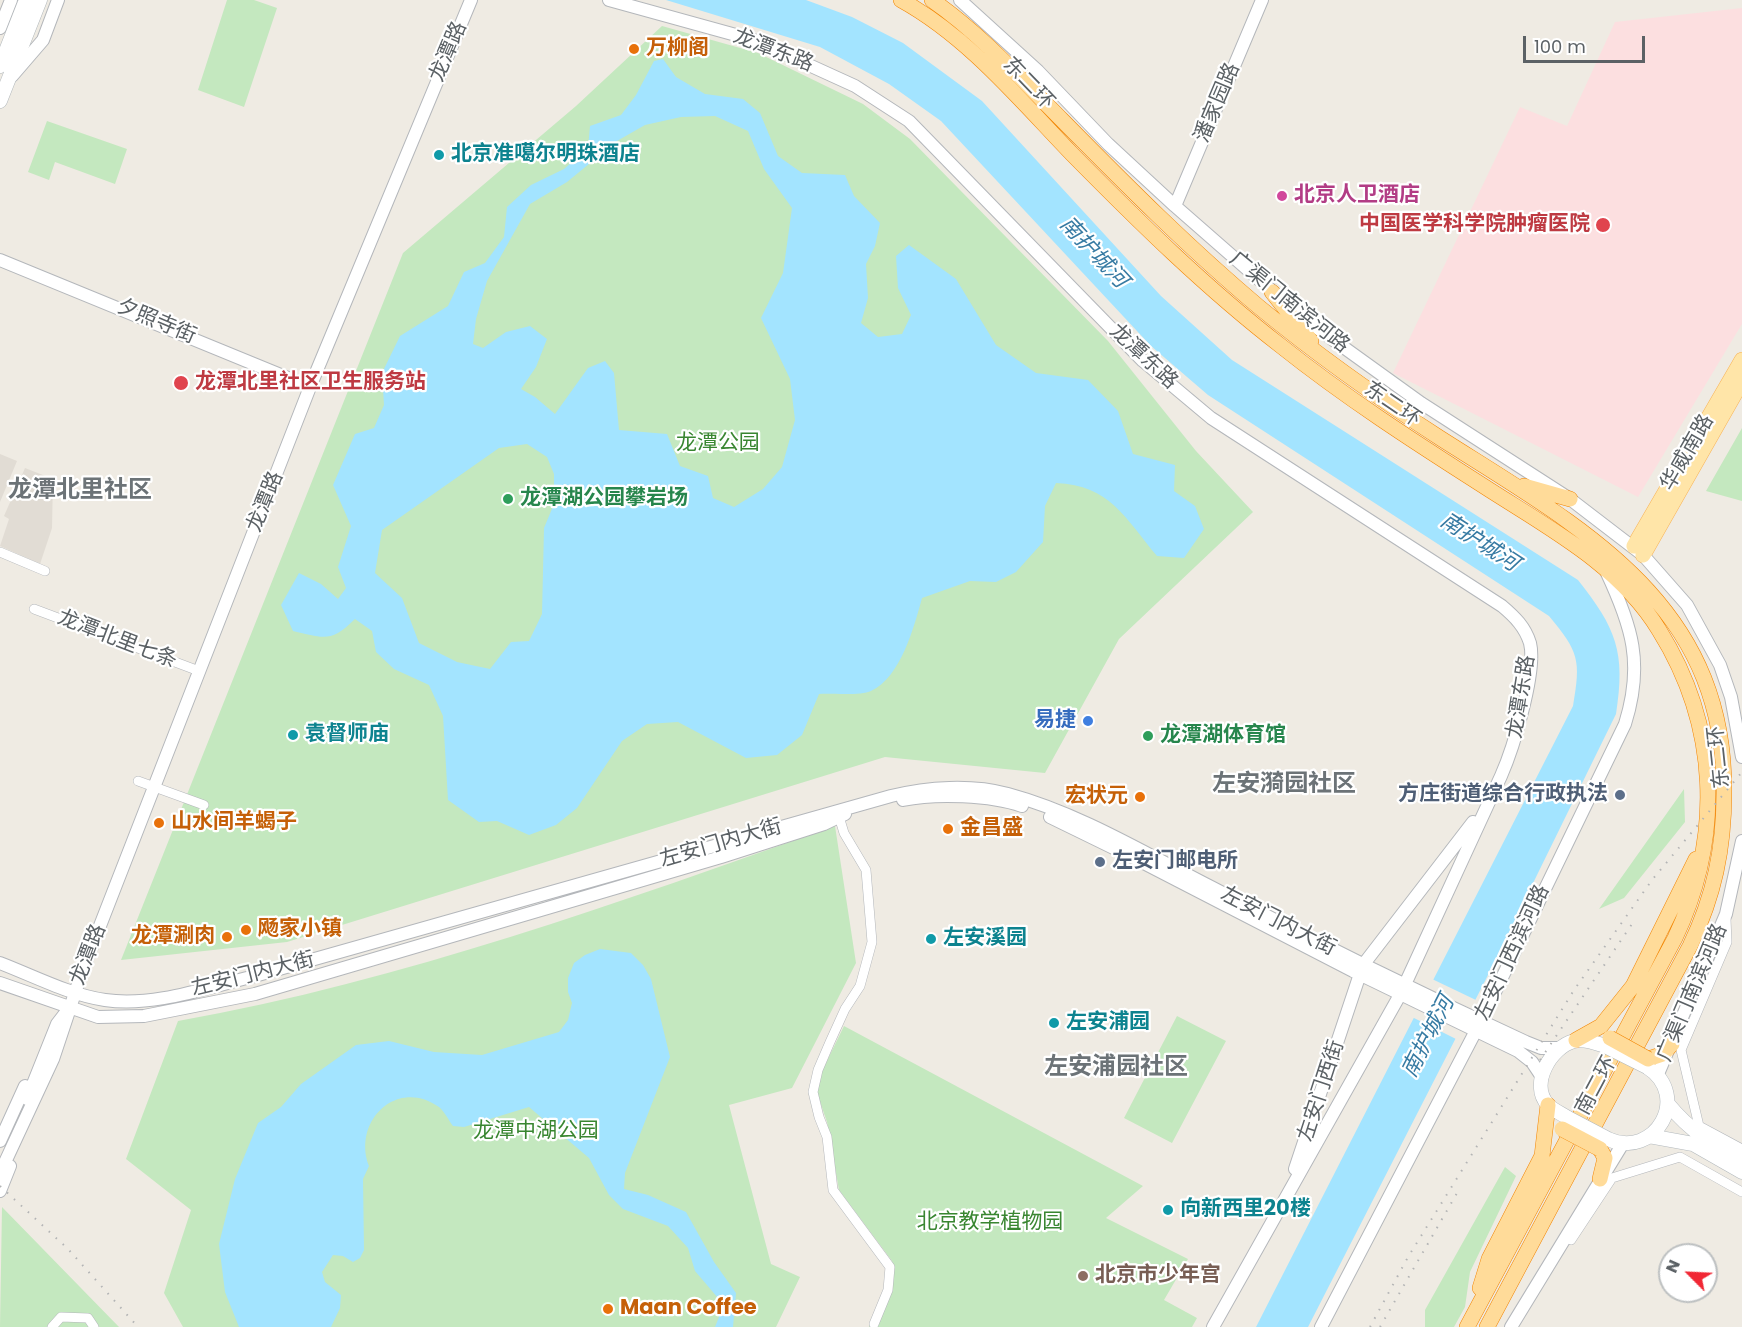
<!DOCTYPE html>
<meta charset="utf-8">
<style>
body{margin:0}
#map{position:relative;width:1742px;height:1327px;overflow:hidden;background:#efebe3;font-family:Poppins,sans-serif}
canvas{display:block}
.north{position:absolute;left:1658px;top:1243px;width:60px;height:60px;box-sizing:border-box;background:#fff;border:2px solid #bdc0c1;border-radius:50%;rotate:294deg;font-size:16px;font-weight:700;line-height:24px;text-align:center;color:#5b6165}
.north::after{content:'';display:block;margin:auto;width:21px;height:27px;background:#f12734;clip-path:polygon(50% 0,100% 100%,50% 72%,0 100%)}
.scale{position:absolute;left:1523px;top:36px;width:122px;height:27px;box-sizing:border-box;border:3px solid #5b6165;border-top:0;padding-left:8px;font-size:18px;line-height:21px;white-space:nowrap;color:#5b6165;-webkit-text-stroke:4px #fff;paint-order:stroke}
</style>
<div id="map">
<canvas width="1742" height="1327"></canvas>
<div class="north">N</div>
<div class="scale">100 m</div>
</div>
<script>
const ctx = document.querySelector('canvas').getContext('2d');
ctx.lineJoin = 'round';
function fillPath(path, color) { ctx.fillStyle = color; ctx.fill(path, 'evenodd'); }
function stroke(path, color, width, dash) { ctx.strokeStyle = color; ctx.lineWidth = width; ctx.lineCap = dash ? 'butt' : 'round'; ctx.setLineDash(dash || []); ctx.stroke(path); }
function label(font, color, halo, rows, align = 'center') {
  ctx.font = font + ' Poppins,"Noto Sans SC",sans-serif'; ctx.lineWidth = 4.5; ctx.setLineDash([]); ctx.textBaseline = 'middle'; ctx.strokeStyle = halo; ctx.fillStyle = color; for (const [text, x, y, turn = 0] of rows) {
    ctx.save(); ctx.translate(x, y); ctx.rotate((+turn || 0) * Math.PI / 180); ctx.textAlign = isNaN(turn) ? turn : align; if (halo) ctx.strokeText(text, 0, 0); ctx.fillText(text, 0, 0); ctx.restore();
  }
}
fillPath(new Path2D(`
 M0,454L17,461L0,502Z
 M25,468L53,479L52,528L40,564L0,546L9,519L4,516Z`), '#e1dcd4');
fillPath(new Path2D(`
 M1742,8V324L1638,497L1393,373L1520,107L1567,126L1615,22Z`), '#fcdfe0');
fillPath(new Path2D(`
 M227,0H254L277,8L244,107L198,90Z
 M662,26L758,53L863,104L910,139L1108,341L1196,451L1253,512L1119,639L1045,773L885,757L287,942L121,960L403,253L576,106Z
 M47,121L127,149L115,184L55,162L49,180L28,172Z
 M1742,428V501L1706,491Z
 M1684,789L1685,822L1624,898L1599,909Z
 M835,826L856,963L792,1088L729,1105L771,1264L800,1277L776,1327H183L164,1293L191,1210L126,1159L178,1021C403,981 620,902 835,826Z
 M1177,1016L1226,1041L1172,1143L1124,1118Z
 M844,1026L1143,1186L1106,1218L1188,1259L1164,1300L1197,1318L1192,1327H869L894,1272L892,1261L839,1190L827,1122L817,1093L822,1071Z
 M1505,1167L1516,1176L1470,1272L1465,1307L1454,1327H1425V1310Z
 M2,1207L119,1327H0Z`), '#c4e8bf');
fillPath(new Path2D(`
 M666,0H806L852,17L903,43L982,101L1161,296L1232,360L1578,580C1616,628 1626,652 1616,714L1485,981L1308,1327H1256L1573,706C1581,660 1579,652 1549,616L1208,395L1151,346L941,121L889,84L820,47Z
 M663,59L676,77L705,94L743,99L760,113L778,156L802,173L845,175L854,196L880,223L875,246L866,264L868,298L861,323L878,337L902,334L911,315L898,288L896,256L909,245L956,279L996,345L1036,373L1088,380L1118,411L1133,454L1175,465L1174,491L1195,506L1204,529L1184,558L1157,556C1125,518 1110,485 1056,483L1045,506L1043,542L1016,572L996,582L970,581L922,598C914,627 901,677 871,691C861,696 831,693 819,694L802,735L777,755L746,758L678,722L647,724L622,741L577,808L556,825L529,835L497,821L479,822L448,800L443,716L429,685L394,669L376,652L372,631L355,619C331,643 324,638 293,631L281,605L299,573L321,584L338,599L346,588L338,567L351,526L333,485L355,434L374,428L384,405L382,373L400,336L448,306L464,272L485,263L504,237L507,207L531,185L564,169L588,148L590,126L621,115L636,95L654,61ZM715,116L748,131L764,169L792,208L783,273L761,318L790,379L795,420L782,467L763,489L734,507L713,498L708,476L680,466L667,434L619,430L614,373L605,361L588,368L555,414L535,397L521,389L536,367L547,339L530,326L506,332L483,348L473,344L476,319L487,281L530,204L567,182L617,141L645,125L681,117ZM527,444L547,457L554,474V504L544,528L542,614L529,641L511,642L490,669L457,662L419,643L402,598L375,573L382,530L499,448Z
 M600,949L631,953L643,965L651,979L670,1057L625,1173L624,1189L648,1195L686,1212L714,1262L736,1293L733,1327H715L719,1317L718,1298L695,1271L688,1248L668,1226L623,1209L609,1195L589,1158L529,1107L464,1127L453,1126C449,1121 445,1112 439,1107C397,1077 352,1121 369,1166L363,1179L364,1250L360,1258L353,1262L343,1256L333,1255L322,1272L325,1282L341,1295L340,1308L331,1327H239L225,1292L219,1244L235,1179L258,1123L281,1107L301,1084L356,1045L389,1041L434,1052L482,1055L559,1032L568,1020L572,1003L568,992V978L574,963L585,955Z`), '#a3e4ff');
fillPath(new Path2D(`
 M1432,979L1478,1001L1458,1040L1412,1017Z`), '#efebe3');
const minor = new Path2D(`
 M0,552L45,571
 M34,609L199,671
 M138,781L204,805
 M838,813L844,833L866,870L872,942L860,986L845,1009L830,1042L818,1070L813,1092L819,1117L827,1137L833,1190L890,1267L888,1290L874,1324
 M1726,919L1727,942L1681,1050L1699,1126L1742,1149
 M1571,1240L1612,1178L1680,1157L1742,1192
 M52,1327L61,1317L88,1318L94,1327`);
const tertiary = new Path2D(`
 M609,0L754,40L855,86L909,121L1143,361L1211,418L1502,606C1515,617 1525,627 1530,643C1537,671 1513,749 1501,776L1401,993L1213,1327
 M960,0L1038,71L1108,144L1175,206L1303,318L1421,403L1570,499L1643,555L1687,605L1720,665L1731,697L1742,757
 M0,28L11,0
 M12,76L43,40L58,0
 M1175,206L1262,0
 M0,260L310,387
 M903,800C935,793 991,795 1022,806
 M1050,817L1132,857L1353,971L1518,1051L1532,1062L1542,1077
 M0,963C34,976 70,995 105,1000C153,1007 205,988 251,977L891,796C928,787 971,784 1008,794C1082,814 1151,857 1219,891C1320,944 1422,994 1526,1042L1541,1048H1558
 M0,983L98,1017L144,1016L255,994L721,857L824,824L845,814
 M1658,1074L1726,914L1742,841
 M27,1099L57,1024L67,1011
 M0,1141L25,1086
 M1295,1169L1363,965L1473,822
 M0,1173L53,1059L82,972L310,387L471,0
 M0,1191L10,1166
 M1321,1327L1481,1021L1625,724C1644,664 1632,626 1606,571
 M1511,1327L1622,1145`);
const secondary = new Path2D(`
 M0,66L26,0
 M0,101L40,0
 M1668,1104C1691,1132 1711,1143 1742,1160
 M1568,1118C1562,1114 1553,1110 1548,1105C1529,1084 1551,1047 1574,1041C1584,1038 1596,1043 1605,1046
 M1649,1136L1693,1144L1742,1172
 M1608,1139C1655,1160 1692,1096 1647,1067`);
const primary = new Path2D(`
 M1634,546L1742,360
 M1643,555L1742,381`);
const trunk = new Path2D(`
 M901,0C968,37 1019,99 1072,154C1138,221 1206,288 1281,346C1345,397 1413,441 1482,485C1545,526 1619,564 1659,630C1719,726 1723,837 1675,938L1467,1327
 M932,0C982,35 1020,78 1063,121C1126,185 1190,249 1259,307C1316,354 1378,398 1440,438C1581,528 1726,602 1724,793C1724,849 1714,896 1690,946L1487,1327
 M1272,292L1311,341
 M1524,486L1570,499
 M1576,1040L1601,1026L1633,986L1696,859
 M1648,1059L1663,1054L1672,1044
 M1600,1149L1605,1158L1600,1179
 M1480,1288L1489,1259L1542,1156L1548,1105`);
stroke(minor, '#b4b7bb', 10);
stroke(tertiary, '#b4b7bb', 14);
stroke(secondary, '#b2b8bc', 15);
stroke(primary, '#f8b254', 16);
stroke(trunk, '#f28400', 16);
stroke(minor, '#fff', 9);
stroke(tertiary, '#fff', 12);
stroke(secondary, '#fff', 14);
stroke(primary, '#ffe5a8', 15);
stroke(trunk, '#ffdb99', 15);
stroke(new Path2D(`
 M1540,1060L1634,921
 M0,1186L68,1249L138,1327
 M1370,1327L1408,1257L1574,990L1652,880L1742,772
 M1380,1327L1457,1193`), '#b3b4b5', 2, [1.5, 8]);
const secondaryBridge = new Path2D(`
 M1605,1046L1647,1067
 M1568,1118L1608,1139`);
const trunkBridge = new Path2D(`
 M1610,1038L1648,1059
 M1562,1129L1600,1149`);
stroke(secondaryBridge, '#b2b8bc', 15, []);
stroke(trunkBridge, '#f28400', 16, []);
stroke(secondaryBridge, '#fff', 14);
stroke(trunkBridge, '#ffdb99', 15);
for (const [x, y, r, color] of [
 [634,49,6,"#e8710a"],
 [439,155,6,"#0f9aa8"],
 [1282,196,6,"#d1479c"],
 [1603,225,8,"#e0444e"],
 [181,383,8,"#e0444e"],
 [508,499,6,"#2e9e5b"],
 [1088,721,6,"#3f7fe0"],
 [293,735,6,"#0f9aa8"],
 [1148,736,6,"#2e9e5b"],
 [1620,795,6,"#5c6f8a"],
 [1140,797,6,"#e8710a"],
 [159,823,6,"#e8710a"],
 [948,829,6,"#e8710a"],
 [1100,862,6,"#5c6f8a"],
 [246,930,6,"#e8710a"],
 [227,937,6,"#e8710a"],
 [931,939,6,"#0f9aa8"],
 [1054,1023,6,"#0f9aa8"],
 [1168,1210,6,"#0f9aa8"],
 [1083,1276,6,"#8d6e63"],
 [608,1309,6,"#e8710a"]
]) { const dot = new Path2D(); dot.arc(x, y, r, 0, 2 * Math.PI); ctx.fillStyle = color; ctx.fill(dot); stroke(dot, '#fff', 2); }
label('bold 21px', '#c56008', '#fff', [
 ["万柳阁",646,49],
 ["宏状元",1128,797,"right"],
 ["山水间羊蝎子",171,823],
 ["金昌盛",960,829],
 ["飏家小镇",258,930],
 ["龙潭涮肉",215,937,"right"],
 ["Maan Coffee",620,1309]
], 'left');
label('21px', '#5b6165', '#fff', [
 ["龙潭东路",773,51,21],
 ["龙潭路",449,52,-67],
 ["东二环",1028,84,46],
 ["潘家园路",1218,103,-67],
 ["广渠门南滨河路",1289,303,39],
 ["夕照寺街",156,322,23],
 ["龙潭东路",1143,357,43],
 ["东二环",1392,405,34],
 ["华威南路",1688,453,-60],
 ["龙潭路",266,502,-68],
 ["龙潭北里七条",117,640,21],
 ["龙潭东路",1522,697,-81],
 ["东二环",1720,757,-96],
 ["左安门内大街",721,844,-16],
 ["左安门内大街",1278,922,27],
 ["左安门西滨河路",1513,953,-65],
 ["龙潭路",89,955,-69],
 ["左安门内大街",253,975,-14],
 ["广渠门南滨河路",1693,993,-67],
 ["南二环",1597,1086,-62],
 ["左安门西街",1322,1091,-72]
]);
label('bold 21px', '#0d838f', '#fff', [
 ["北京准噶尔明珠酒店",451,155],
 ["袁督师庙",305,735],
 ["左安溪园",943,939],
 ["左安浦园",1066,1023],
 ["向新西里20楼",1180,1210]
], 'left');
label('bold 21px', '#b23c85', '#fff', [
 ["北京人卫酒店",1294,196]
], 'left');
label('bold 21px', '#be3a42', '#fff', [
 ["中国医学科学院肿瘤医院",1590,225],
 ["龙潭北里社区卫生服务站",195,383,"left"]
], 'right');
label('21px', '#398631', '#fff', [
 ["龙潭公园",718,444],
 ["龙潭中湖公园",536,1132],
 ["北京教学植物园",990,1223]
]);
label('bold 21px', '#27864d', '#fff', [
 ["龙潭湖公园攀岩场",520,499],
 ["龙潭湖体育馆",1160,736]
], 'left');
label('bold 21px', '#366cbe', '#fff', [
 ["易捷",1076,721]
], 'right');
label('bold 21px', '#4e5e75', '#fff', [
 ["方庄街道综合行政执法",1608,795],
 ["左安门邮电所",1112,862,"left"]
], 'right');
label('bold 21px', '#785e54', '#fff', [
 ["北京市少年宫",1095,1276]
], 'left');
label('italic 22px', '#377ba3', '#fff', [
 ["南护城河",1093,253,47],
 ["南护城河",1479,543,33],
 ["南护城河",1429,1037,-63]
]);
label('bold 24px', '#6c7377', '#fff', [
 ["龙潭北里社区",80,491],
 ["左安漪园社区",1284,785],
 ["左安浦园社区",1116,1068]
]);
</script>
